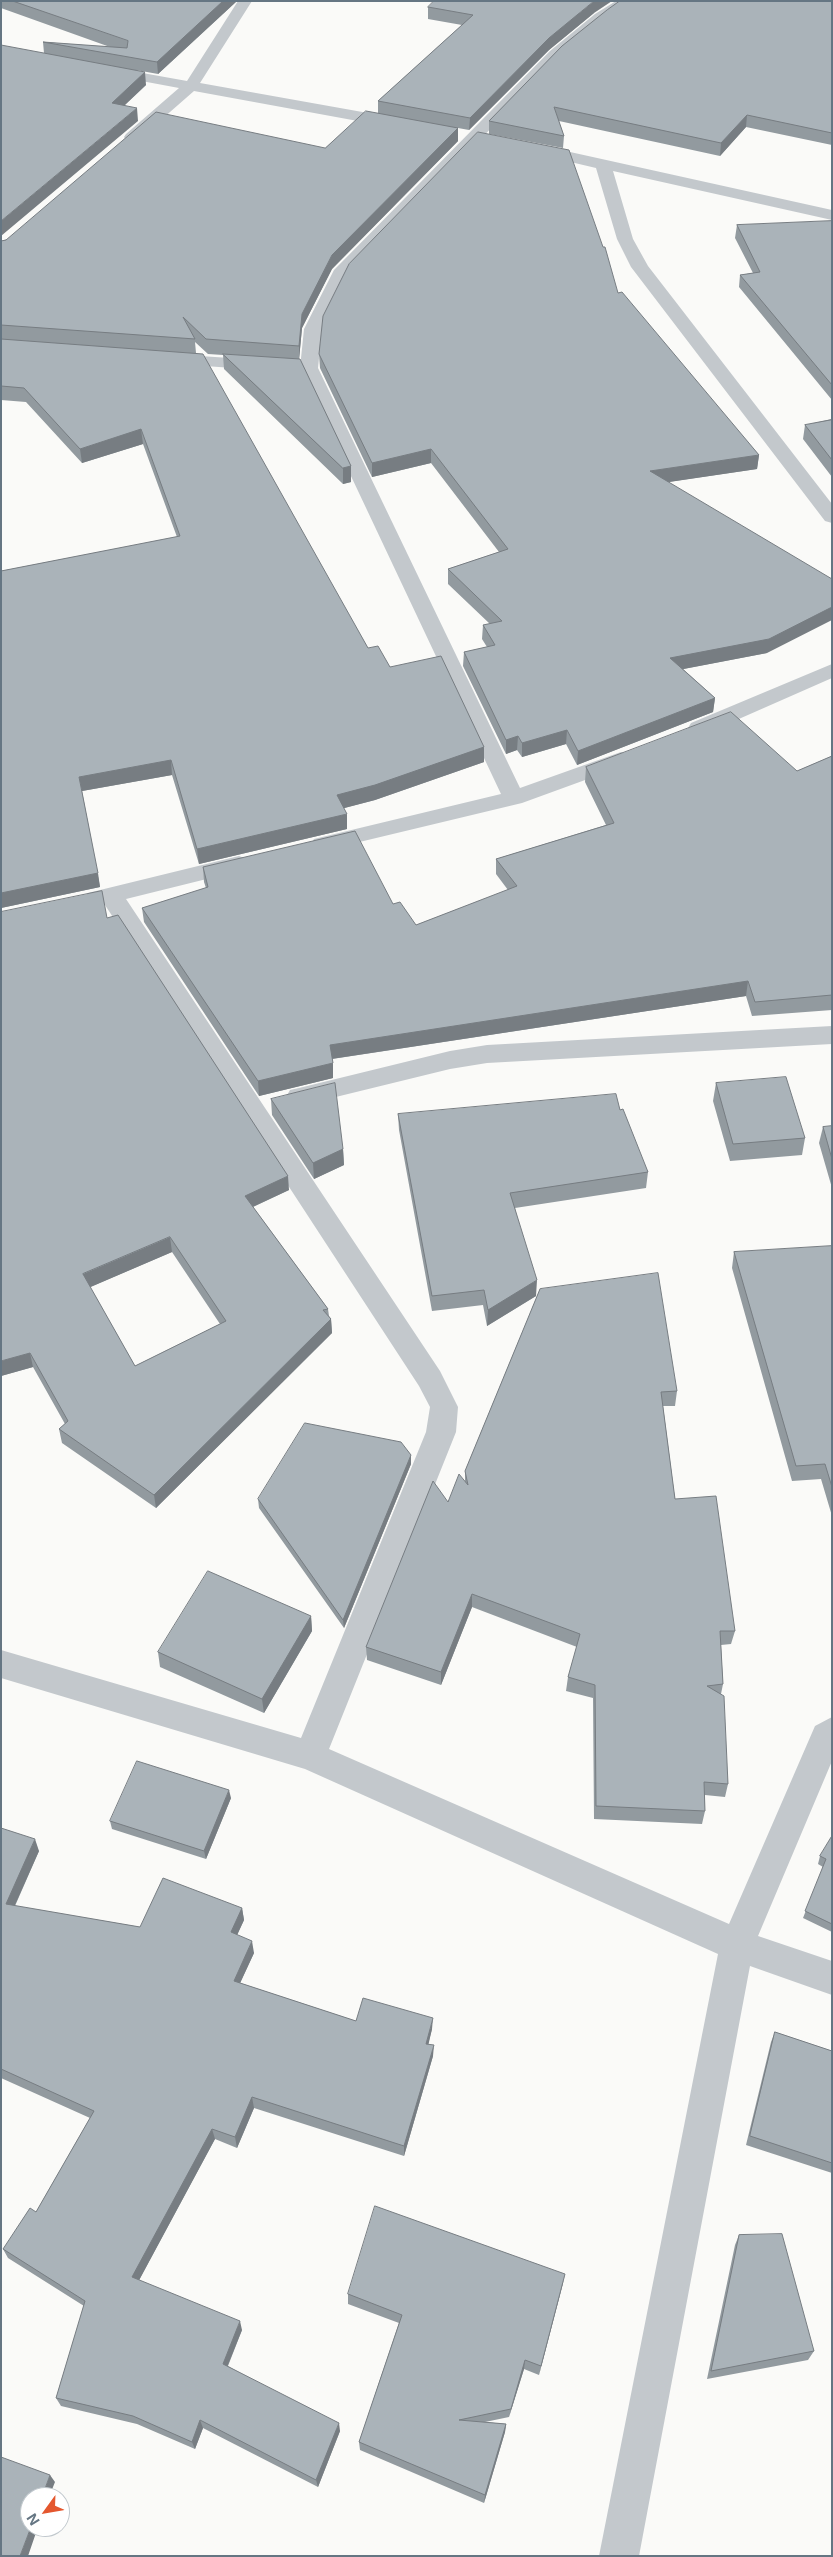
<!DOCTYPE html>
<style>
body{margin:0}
#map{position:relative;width:833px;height:2557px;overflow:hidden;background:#fafaf8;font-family:Inter,sans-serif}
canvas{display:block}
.frame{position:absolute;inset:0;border:2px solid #657683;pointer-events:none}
.north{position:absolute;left:20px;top:2487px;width:50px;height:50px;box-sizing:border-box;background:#fff;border:1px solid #c1c8cd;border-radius:50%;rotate:238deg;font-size:14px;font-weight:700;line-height:20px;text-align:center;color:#657683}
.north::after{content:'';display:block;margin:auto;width:18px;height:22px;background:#e4572e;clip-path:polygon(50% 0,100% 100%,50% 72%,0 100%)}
</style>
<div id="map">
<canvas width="833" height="2557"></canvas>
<div class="frame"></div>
<div class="north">N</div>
</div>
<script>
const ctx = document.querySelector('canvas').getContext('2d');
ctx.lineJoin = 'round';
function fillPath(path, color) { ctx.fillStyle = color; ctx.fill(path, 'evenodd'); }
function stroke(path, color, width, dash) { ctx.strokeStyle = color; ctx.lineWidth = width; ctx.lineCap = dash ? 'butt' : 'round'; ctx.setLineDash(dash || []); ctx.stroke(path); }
fillPath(new Path2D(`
 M238,1H252L200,83L396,118L401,120L404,123L401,126L396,128L194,91L138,140H126L124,137L126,134L179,88L104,74L102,71L104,68L109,67L187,81Z
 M616,1H634L605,20L560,57L348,276L322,329L318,368L520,788L621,752L629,754L632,759L629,764L522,803L322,851L314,849L311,844L314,839L501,794L300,368L304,329L334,270L550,51L595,14Z
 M534,144L832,210V220L613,171L633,239L648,266L832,504V523L825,521L631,267L617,239L596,168L528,152L526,149Z
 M170,354L260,360L266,361L269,365L266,369L260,370L164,363L161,359L164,355Z
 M832,664V678L707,733L699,735L691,733L688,728L691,723Z
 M239,856L247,859L251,864L247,869L126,899L440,1371L458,1407L456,1432L329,1749L729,1924L815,1726L832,1717V1761L758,1936L832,1961V1995L750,1966L639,2556H599L718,1954L305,1769L1,1678V1650L301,1738L426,1432L430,1407L419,1386L105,905L96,907L88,905L84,899L88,893L96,891Z
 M832,1026V1044L487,1063L450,1069L299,1106L290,1104L286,1097L290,1090L299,1088L450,1051L487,1045Z`), '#c3c8cc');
fillPath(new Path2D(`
 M1,1H237L158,74L136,70L146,85L125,105L138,121L44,53L43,42L110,47L1,8Z
 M832,1V145L746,127L720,156L559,121L564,136L563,148L489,134V121Z
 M428,7L594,13L549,50L469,130L458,128V141L332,269L302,328L299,359L351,466V482L343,484L224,369L223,355L208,354L195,342L196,353L368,648L484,747V762L375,800L344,808L347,829L199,864L172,775L82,791L100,887L1,908V571L177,537L143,444L82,463L26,402L1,400V241L325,148L378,113V101L462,25L428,19Z
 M832,221V400L739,287L740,275L753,273L735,238L737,225Z
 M618,293L759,455L757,469L668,482L767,653L683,669L715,698L713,712L577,765L566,744L522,757L517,750L506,754L463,666L464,652L487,647L482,639L483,625L490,624L448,584V569L499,552L431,463L372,477L320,368L319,354Z
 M832,419V477L803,439L805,425Z
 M832,756V1010L752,1016L746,996L332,1059L333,1078L259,1096L144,922L142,908L206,888L204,882L203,867L393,904L416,925L508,890L496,874V859L606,825L585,782L586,767L797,771Z
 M107,918L289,1190L253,1207L328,1309L329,1316L331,1319L332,1333L156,1508L62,1443L59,1429L65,1424L33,1367L1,1376ZM172,1252L220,1324L135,1366L90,1287Z
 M716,1083L805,1138L802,1155L730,1161L713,1101Z
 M271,1099L343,1149L344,1165L314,1179L272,1115Z
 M620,1110L648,1172L646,1188L515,1208L536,1296L487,1326L483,1305L432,1311L399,1130L398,1114Z
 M832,1126V1188L819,1143L823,1127Z
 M832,1246V1516L821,1479L792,1481L732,1268L734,1252Z
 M540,1289L677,1391L675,1406H663L675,1499L735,1631L731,1644L721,1645L723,1684L721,1694L728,1784L725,1797L705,1795V1811L702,1824L594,1819L593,1698L566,1691L568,1677L577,1647L472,1607L441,1685L367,1660L366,1647L448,1502L465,1481V1471Z
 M411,1455V1464L344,1628L259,1508L258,1499Z
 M311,1616L312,1631L264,1713L160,1667L158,1652Z
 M231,1798L206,1859L112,1829L110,1821Z
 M1,1828L39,1851L15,1906L140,1927L242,1908L244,1920L237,1935L254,1953L240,1983L356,2021L432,2029L428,2044L433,2056L404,2156L254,2108L237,2148L215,2139L139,2280L242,2330L228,2366L340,2431L318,2487L203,2428L195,2449L137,2424L61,2406L56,2398L84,2306L8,2258L3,2249L36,2212L90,2118L1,2078Z
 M832,1836V1932L803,1918L823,1867L818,1864L820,1856Z
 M775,2032L832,2051V2173L746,2145L771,2042Z
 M739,2235L814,2351L808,2360L707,2379L735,2245Z
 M563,2283L539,2375L524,2369L509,2417L485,2422L506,2424L505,2432L484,2503L360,2450L359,2442L399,2323L348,2304V2294Z`), '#929a9f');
fillPath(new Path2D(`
 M223,1H237L158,74L157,62Z
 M594,1H612L594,13L549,50L469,130L470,118L549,38Z
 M145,72L146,85L113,116L112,103Z
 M137,108L138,121L1,236V221Z
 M747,115L746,127L720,156L721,143Z
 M458,128V141L332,269L302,328L299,360V346L302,314L332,255Z
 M141,429L143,444L82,463L80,449Z
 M431,449V463L372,477V463Z
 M759,455L757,469L649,485L650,471Z
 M351,466V482L343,484V468Z
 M832,607V620L767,653L668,672L670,658Z
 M715,698L713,712L577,765L578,751Z
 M567,730L566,744L522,757V743Z
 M518,736L517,750L506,754V740Z
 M484,747V762L375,800L337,810V795Z
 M171,760L172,775L82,791L79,777Z
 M347,814V829L199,864L197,849Z
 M98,873L100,887L1,908V893Z
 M748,981L746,996L331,1059L330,1045Z
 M333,1063V1078L259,1096L258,1081Z
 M343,1149L344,1165L314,1179L313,1163Z
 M288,1176L289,1190L246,1210L245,1196Z
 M170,1237L172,1252L86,1289L83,1274Z
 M537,1280L536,1296L487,1326L488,1310Z
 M331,1319L332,1333L156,1508L154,1495Z
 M30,1353L33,1367L1,1376V1361Z
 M411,1455V1464L344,1628L343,1620Z
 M472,1594V1607L441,1685V1672Z
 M311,1616L312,1631L264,1713L262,1699Z
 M229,1790L231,1798L206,1859L204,1851Z
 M35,1839L39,1851L10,1916L6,1904Z
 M242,1908L244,1920L233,1944L231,1932Z
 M252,1941L254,1953L236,1992L234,1981Z
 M433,2018L432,2029L426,2055V2044Z
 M434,2045L433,2056L404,2156V2146Z
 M252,2097L254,2108L237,2148L235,2137Z
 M212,2129L215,2139L136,2286L132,2277Z
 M565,2274L563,2283L539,2375L541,2366Z
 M240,2321L242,2330L225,2372L223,2364Z
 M525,2360L524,2369L509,2417L511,2409Z
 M200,2420L203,2428L195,2449L192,2442Z
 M339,2423L340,2431L318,2487L316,2480Z
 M506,2424L505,2432L484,2503L485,2495Z
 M50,2475L55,2482L49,2497H42Z
 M31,2527H38L28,2556H20Z`), '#777d82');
const building = new Path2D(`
 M13,1H223L157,62L43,42L127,48L128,41Z
 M434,1H594L549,38L470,118L378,101L473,15L428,7Z
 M620,1H832V133L747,115L721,143L554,107L564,136L489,121L562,46L607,10Z
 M1,45L145,72L112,103L137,108L1,221Z
 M366,111L458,128L332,255L302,314L299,346L206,339L183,317L195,339L1,325V241L6,240L156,112L325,148Z
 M478,132L569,150L603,247H605L618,293L622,292L759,455L650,471L832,579V607L769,639L670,658L715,698L578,751L567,730L522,743L518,736L506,740L464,652L495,645L483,625L502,621L448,569L508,549L431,449L372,463L319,354L323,316L349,264Z
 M832,221V385L740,275L760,272L737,225Z
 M1,339L203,354L368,648L378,646L390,667L441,656L484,747L375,785L337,795L347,814L197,849L171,760L79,777L98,873L1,893V571L180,536L141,429L80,449L24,388L1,386Z
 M223,354L300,359L351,466L343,468Z
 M832,420V460L805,425Z
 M731,712L797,771L832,756V995L755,1002L748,981L330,1045L333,1063L258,1081L142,908L208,887L203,867L355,831L393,904L400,902L416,925L517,886L496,859L614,823L586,767Z
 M102,891L107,918L118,915L288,1176L245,1196L328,1309L323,1310L331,1319L154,1495L59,1429L68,1421L30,1353L1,1361V912ZM170,1237L226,1321L135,1366L83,1274Z
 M786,1077L805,1138L733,1144L716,1083Z
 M335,1083L343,1149L313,1163L271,1099Z
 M616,1094L620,1110L623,1109L648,1172L510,1193L537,1280L488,1310L484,1290L432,1296L398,1114Z
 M832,1126V1159L823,1127Z
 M832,1246V1487L825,1464L796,1466L734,1252Z
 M658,1273L677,1391L661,1392L675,1499L716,1496L735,1631H720L723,1684L707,1686L724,1696L728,1784L704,1782L705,1811L596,1806L595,1685L568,1677L580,1634L472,1594L441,1672L366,1647L433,1481L448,1502L459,1474L468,1485L465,1471L540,1289Z
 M305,1423L401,1442L411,1455L343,1620L258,1499Z
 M208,1571L311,1616L262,1699L158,1652Z
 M137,1761L229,1790L204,1851L110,1821Z
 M1,1828L35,1839L6,1904L140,1927L163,1878L242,1908L231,1932L252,1941L234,1981L356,2021L363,1998L433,2018L426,2044L434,2045L404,2146L252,2097L235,2137L212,2129L132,2277L240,2321L223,2364L339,2423L316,2480L200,2420L192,2442L133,2416L56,2398L85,2301L3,2249L30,2208L36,2212L94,2111L1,2069Z
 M832,1836V1924L805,1911L826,1859L820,1856Z
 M775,2032L832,2051V2163L750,2136Z
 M375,2206L565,2274L541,2366L525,2360L511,2409L459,2420L506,2424L485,2495L359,2442L402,2315L348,2294Z
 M782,2234L814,2351L711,2371L739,2235Z
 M1,2457L50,2475L42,2497H30V2527H31L20,2556H1Z`);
fillPath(building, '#aab3b9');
stroke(building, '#777d82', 1);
</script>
